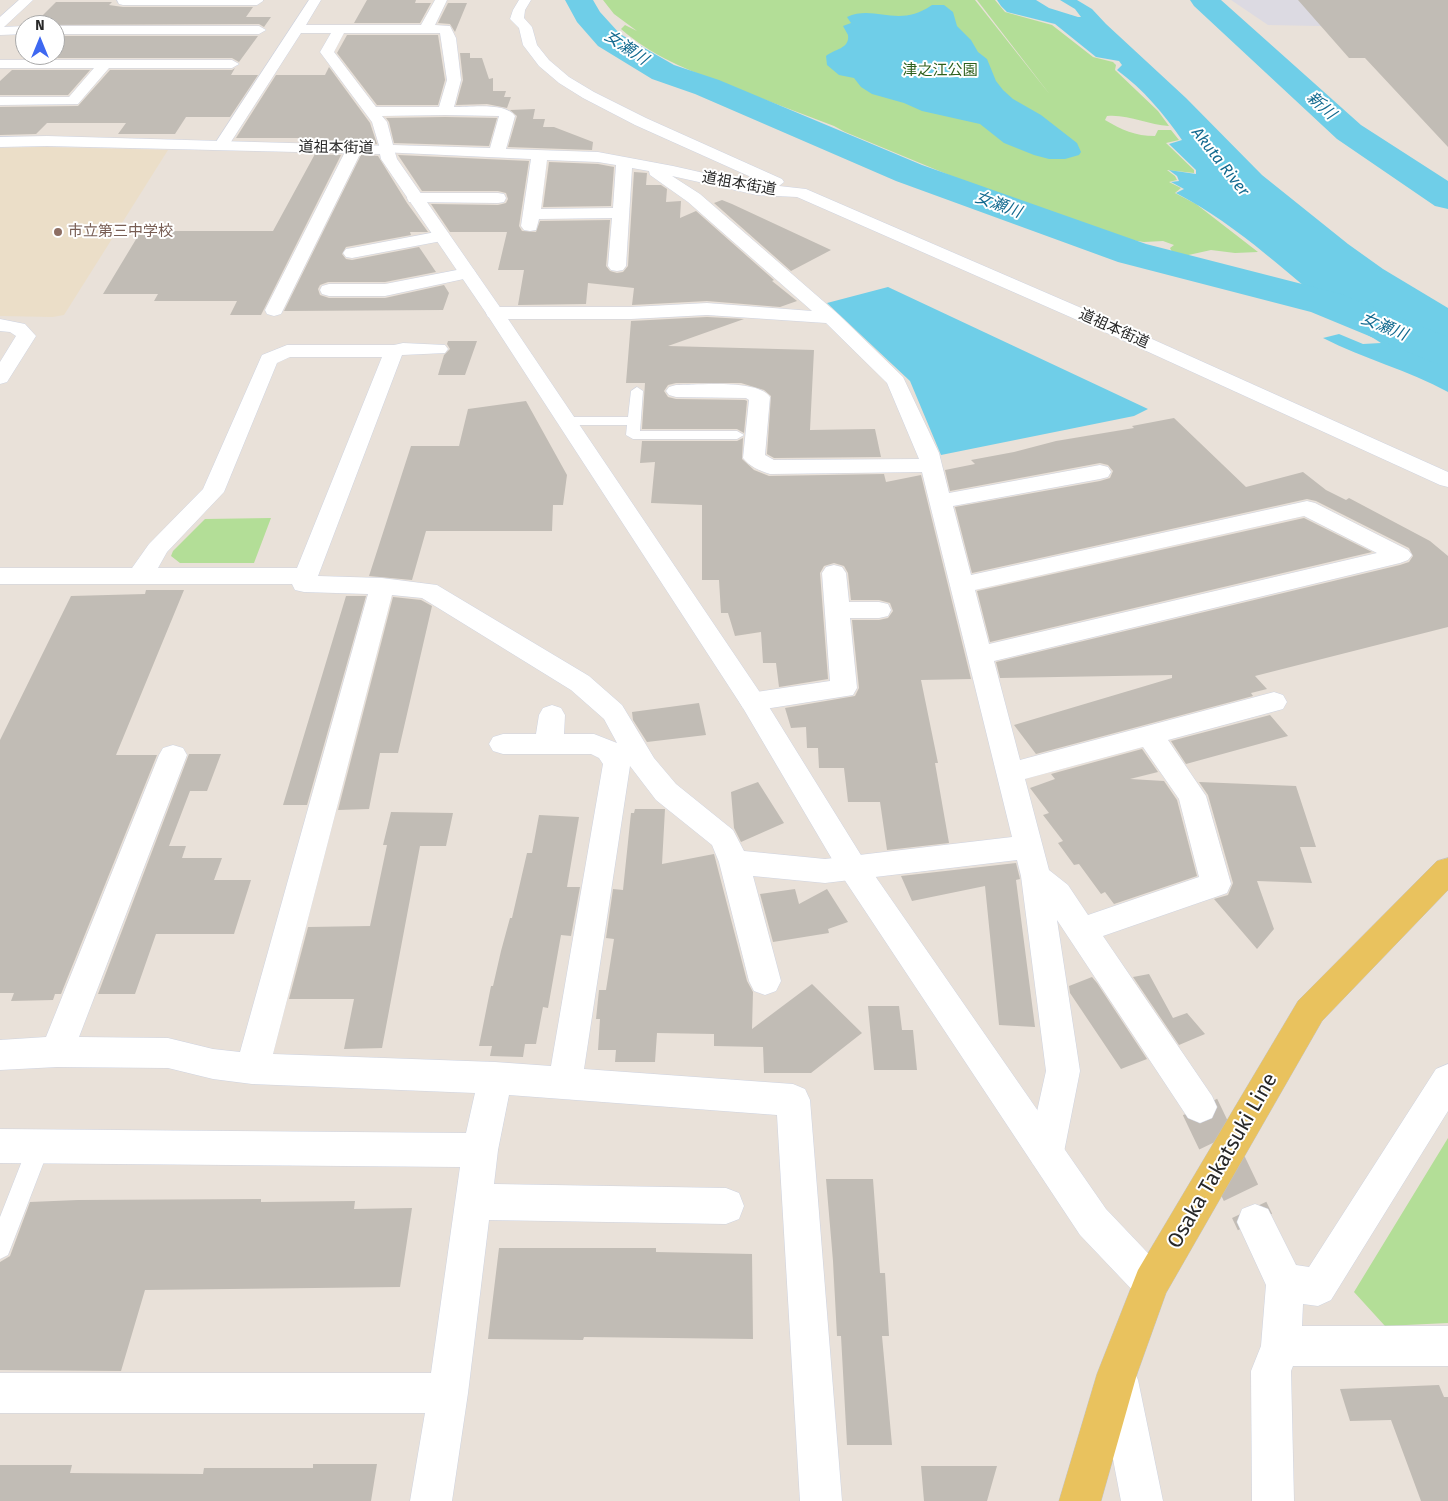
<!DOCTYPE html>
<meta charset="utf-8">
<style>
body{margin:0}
#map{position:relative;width:1448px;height:1501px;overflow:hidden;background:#e9e1d9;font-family:"Fira Sans",sans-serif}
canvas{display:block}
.north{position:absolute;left:15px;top:15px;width:50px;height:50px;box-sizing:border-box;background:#fff;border:1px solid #a9a9a9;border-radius:50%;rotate:0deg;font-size:14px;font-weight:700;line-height:20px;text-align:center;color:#272727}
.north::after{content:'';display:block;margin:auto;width:18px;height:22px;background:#3e68f1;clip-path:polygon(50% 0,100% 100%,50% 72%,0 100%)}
</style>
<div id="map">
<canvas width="1448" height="1501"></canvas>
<div class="north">N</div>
</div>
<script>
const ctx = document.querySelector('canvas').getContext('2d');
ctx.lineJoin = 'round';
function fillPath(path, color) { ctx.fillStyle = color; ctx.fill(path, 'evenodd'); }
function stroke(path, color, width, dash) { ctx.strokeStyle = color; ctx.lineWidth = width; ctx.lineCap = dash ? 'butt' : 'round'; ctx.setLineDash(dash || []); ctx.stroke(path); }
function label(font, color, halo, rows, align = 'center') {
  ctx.font = font + ' "Fira Sans","Noto Sans JP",sans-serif'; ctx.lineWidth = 4; ctx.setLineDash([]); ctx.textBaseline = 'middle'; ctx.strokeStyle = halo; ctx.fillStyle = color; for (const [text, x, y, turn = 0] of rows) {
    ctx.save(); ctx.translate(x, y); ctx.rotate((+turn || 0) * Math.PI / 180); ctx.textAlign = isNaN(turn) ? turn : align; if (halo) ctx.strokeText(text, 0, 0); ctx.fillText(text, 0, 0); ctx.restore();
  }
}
fillPath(new Path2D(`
 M1231,0H1448L1369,27L1268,25Z`), '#dcdae2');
fillPath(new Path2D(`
 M41,147L168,150L64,315L53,317L0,316V148Z`), '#ebdec8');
fillPath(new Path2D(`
 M603,0H975L1051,96L977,0H995L1005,12L1052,25L1093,57L1113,62L1116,65L1115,70L1158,111L1169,126C1148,125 1128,114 1107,116L1105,120C1122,130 1135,136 1155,136L1158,130H1171L1179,140L1166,143L1194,170V173L1167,170L1175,176L1177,180L1169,182L1181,188L1175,193L1196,204L1258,252L1235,253L1211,250L1184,256L1172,252L1170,248L1174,245L1163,241L1144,242L1115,238L1093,231L1048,216L845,132L834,126C798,112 762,99 726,85C688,70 652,56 621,29L625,25L637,31L614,14Z
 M271,518L254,563H180L171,556L173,551L205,519Z
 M1448,1138V1323L1385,1326L1354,1292Z`), '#b3de97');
fillPath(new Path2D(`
 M997,0H1036L1049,8L1078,17H1081L1075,9L1060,0H1077L1092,9L1106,24L1186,98L1262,175L1348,244L1383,269L1448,308V392C1408,370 1364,359 1323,338L1339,334L1363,344L1381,343C1371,336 1359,331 1349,323C1293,279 1240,226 1176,193L1184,189L1171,182L1179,181L1177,176L1169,170L1196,174V170L1169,144L1182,140C1163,113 1144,90 1117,70L1122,65L1119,61L1096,57L1055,24L1007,12L1001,6Z
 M932,5H944L953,12L957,26L971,40L978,52L987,59L996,81L1003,90L1013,99L1041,115L1077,143L1081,152L1079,155L1065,159H1049L1034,155L1004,143L980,124L922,111L904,103L872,94L861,87L854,78L839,75L827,65L826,56C834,49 850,49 848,35L843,26L851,23L847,17C875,4 898,29 932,5Z
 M888,287L1148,409L1134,416L941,455L910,381L827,303Z`), '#6fcee8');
fillPath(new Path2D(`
 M565,0H593L600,12L620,34L674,65L719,80L922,165L1146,244L1341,294L1448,337V366L1432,362L1311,312L1118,262L896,181L695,94L652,79L598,46L577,22Z
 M1190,0H1221L1361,125L1448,181V209L1435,206L1337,139L1194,6Z`), '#6fcee8');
fillPath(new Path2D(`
 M367,0H416L415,3H431L420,23H354Z
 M1298,0H1448V147L1365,58H1349Z
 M56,2H112L109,5L123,7H253L246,17H271L264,27L259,24L33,25Z
 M448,3H467L455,32L450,24L438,23Z
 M347,35H438L445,80L438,105H377L337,53Z
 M55,36H258L239,62L232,58H24L27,55H55Z
 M460,53H470V58H482L489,79L493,78V91H506L504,97H511L507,108L487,104L456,105L463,80Z
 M329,67L370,123L377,144L356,141L322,142L324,138H236L276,75H325Z
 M235,68L231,75H258L230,117H186L175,134H118L126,123H47L36,134L0,135V107L78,106L110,70H232Z
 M12,70H90L68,95H0V81Z
 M535,109L533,119H545L543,127H554L593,142L592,150L508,147L517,116L510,110Z
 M445,117L497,118L489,146L394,143L389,122L386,118Z
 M315,154L341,155L261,315H230L237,301H154L158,294H103L141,231H273Z
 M361,155L378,156L407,203L428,232H410L411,235L346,247L342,254L346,259L352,260L419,247L436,272L385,282H328L320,285L318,289L320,295L329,298H385L444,285L449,293L443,310L284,311Z
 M398,155L529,161L519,226L522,231L536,232L540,221L610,220L606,266L610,271L617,273L623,272L628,266L634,172L647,173L646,185H661L667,189L666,202L681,201L680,218L696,211L774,280L772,281L797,301L780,307L707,301L632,305L634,288L588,283L586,304L518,305L524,270H498L507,232H450L431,204L498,205L506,203L508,199L506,193L498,191H422Z
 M549,162L598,164L614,167L611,206L543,207Z
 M722,200L732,204L831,250L791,271L714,203Z
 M707,317L744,319L668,346L814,350L810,430L875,429L881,457L774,458L767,454L771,396L764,390L741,383H676L668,385L664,391L668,397L676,399L745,400L747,401L744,433L737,429H642L645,383H626L631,321Z
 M448,341H477L465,375H438L444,355L450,349L447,344Z
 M526,401L567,475L563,505H553L552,531H426L412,580L369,576L411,446H459L468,409Z
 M1174,418L1246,487L1303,472L1326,490L1346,500L1349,498L1430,541L1448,556V627L1255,676L1267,689L1251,693L1253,696L1036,754L1014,725L1172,678V675L1000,678L996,662L1400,565L1409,562L1413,556L1409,548L1316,501L1307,499L972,573L955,507L1100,481L1110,478L1113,471L1108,465L1100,463L950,491L945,470L975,464L971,460L1014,452L1056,441L1134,428L1132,426Z
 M743,438L742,459L754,470L769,476L884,474L886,482L921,475L971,679L921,680L938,763H935L949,843L887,850L880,802H848L844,768H819L818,748H807L806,727L791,728L785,708L855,696L859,688L852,620H879L888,618L893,611L890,603L879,600H851L848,573L844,566L834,563L824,566L820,573L828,679L779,687L776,663H763L761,632L735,636L728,613H721L719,580H702V505L651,503L655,462L640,463L642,441H737Z
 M1304,518L1372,552L990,642L977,591Z
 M146,590H184L116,755H157L61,994H55L53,1000L11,1001L14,993H0V740L71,596L145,594Z
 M346,596H366L307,805H283Z
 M393,597L421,600L432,606L398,753H380L369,809L338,810Z
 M699,703L706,735L647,742L633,720L632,712Z
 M1270,715L1288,736L1186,764L1171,741Z
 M1142,749L1158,772L1130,779L1164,781L1177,800L1197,876L1114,904L1105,892L1101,894L1079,864L1074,865L1058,843L1063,841L1043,815L1049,813L1030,788L1055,779L1051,774Z
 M189,754H221L207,791H190L169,846H186L182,858H222L214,880H251L234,934H156L135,994H98Z
 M758,782L784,823L741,842L734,828L731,792Z
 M1199,782L1296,786L1316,847H1300L1312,883L1257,881L1274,929L1257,949L1214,899L1228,895L1233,883L1208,795Z
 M635,809H665L662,864L714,854L747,981L753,992L752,1029L812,984L862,1033L811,1073H764L763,1047L714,1046V1034L657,1033L655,1062H615L616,1050H598L600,1019H596L599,990H606L614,939L606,938L613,889L623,890L631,813H634Z
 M391,812L453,813L446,846H420L382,1048L344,1049L354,999H289L308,927L370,926L387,845H383Z
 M539,815L579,817L567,887H580L571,936L561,935L548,1008L543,1007L536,1044H525L523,1057L490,1056L492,1046H479L491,986H493L501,951L510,918H512L527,853H532Z
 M1016,863L1020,879L1016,880L1035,1027L999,1025L985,886L912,901L901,876Z
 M795,889L799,904L827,889L848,922L828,929L829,933L773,942L760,894Z
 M1149,974L1173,1018L1187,1013L1205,1034L1179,1045L1133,977Z
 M1092,977L1097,983L1147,1059L1121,1069L1070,993L1069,986Z
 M868,1006H899L902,1030H913L917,1070H874Z
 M826,1179H873L880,1273H885L889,1336H882L892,1445H847L841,1336H837L833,1261Z
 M261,1199V1202L355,1201L354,1209L412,1208L400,1287L145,1290L121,1371L0,1370V1262L10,1256L30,1202L78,1200Z
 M499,1248H656V1252L752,1254L753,1339L584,1337L583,1340L488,1339Z
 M1439,1385L1444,1397H1448V1501H1421L1391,1420L1350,1421L1340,1389Z
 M313,1464H377L371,1501H0V1465H72L70,1473L203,1474L204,1468H313Z
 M921,1466H997L987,1501H924Z`), '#c1bcb5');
stroke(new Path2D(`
 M1200,1107L1255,1222`), '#c2bcb5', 38, [38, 19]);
const service = new Path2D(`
 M637,387L643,391L640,431H737L744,435L737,439H633L626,435L627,425H565L558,421L565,417H628L631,391Z
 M39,1135L47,1138L50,1146L8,1255L0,1259V1217L31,1138Z`);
const minor = new Path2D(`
 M19,0H33L4,27L25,26V34L0,35V17Z
 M117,0H263V1L257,5H123L119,4Z
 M309,0H321L306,25H421L435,0H447L435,25L450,26L456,38L461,80L454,107C470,107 506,102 515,116L506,149L598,152L673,166L757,185L771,186L635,125L583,98L559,83L539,66L523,45L519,28L510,19L513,10L519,0H531L525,10L524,18L532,27L537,45L549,60L569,77L594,92L646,118L782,179L784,182L779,186L806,189L1123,326L1448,472V487L1440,485L1109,334L797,197L757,195L672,176L700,194L838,314L903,377L939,453L949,493L1100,465L1108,467L1111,472L1108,477L1100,479L953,506L971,575L1307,501L1315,503L1408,550L1412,555L1408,560L1400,563L994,661L1020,760L1274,692L1283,695L1287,702L1283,709L1168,740L1206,796L1231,884L1227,893L1103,936L1212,1096L1217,1107L1212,1118L1200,1123L1188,1118L1057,920L1080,1071L1064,1152L1059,1164L1046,1169L1033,1164L1028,1152L1046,1071L1021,876L1017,860L825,883L753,876L781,981L776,991L765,995L754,991L749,981L719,862L712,845L656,800L630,766L584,1069L793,1084L805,1089L810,1100L842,1501H800L777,1115L509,1095L498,1150L494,1184L726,1188L739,1193L744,1206L739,1219L726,1224L489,1220L468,1393L452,1501H410L425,1413H0V1373H431L460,1167L0,1163V1129L466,1133L475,1093L252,1084L213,1079L168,1068L57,1067L0,1070V1040L46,1037L159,755L163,748L173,745L183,748L187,755L79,1037L168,1038L213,1049L240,1052L368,594L304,592L295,590L292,584H0V568H132L149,544L203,489L262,355L287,345H394L403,343L445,345L448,349L445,353L402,355L318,576L382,578L437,585L589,676L622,705L654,758L676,784L733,830L744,851L825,859L1012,837L922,472L770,474C760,471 749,466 743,458L749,400L746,398L676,397L669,395L666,391L669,387L676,385C697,385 758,379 770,397L765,455L774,460L919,459L887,383L826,323L707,315L631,319H495L488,317L486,313L488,309L495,307H631L707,303L812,311L688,202L650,175L649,171L632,168L626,266L623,270L617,271L611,270L608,266L612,218L539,219L536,230L530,231L524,230L521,226L531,159L381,152L372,122L320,52L331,33H301L227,148H217L214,145ZM344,33H440L447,80L439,107H376L334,52ZM445,115L499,116L490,148L393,145L387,122L382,116ZM547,160L598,162L616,165L613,208L541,209ZM290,357H382L297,568H158L167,552L224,492L277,363ZM1304,516L1377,553L989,644L975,590ZM392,595L422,598L571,690L604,719L617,743L594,734H564L565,715L561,708L552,705L543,708L539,715L536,734H503L493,737L489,744L493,751L503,754H591L599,758L603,764L551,1066L495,1062L273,1054ZM1143,747L1179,799L1199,877L1088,915L1068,885L1049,870L1025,779Z
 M55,26H259L266,30L259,34H55Z
 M0,60H232L239,64L232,68H109L78,104L0,105V97H69L94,68H0Z
 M355,143L361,145L363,148L283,310L281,314L274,316L267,314L265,310L347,148L349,145Z
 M415,193H498L504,194L506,198L504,202L498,203L409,202L407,198L409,194Z
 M441,231L447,232L450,236L447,240L352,258L346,257L343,253L346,249L352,248Z
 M467,268L473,269L476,273L473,277L385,296H329L322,294L320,290L322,286L329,284H385Z
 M0,319L25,324L36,336L7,382L0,384V362L16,336L10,332L0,331Z
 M834,565L842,567L846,573L849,602H879L888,604L891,610L888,616L879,618H850L857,688L853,695L752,711L743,708L739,701L743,694L830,681L822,573L826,567Z
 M1448,1064V1111L1331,1300L1318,1306L1303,1304L1302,1326H1448V1366H1293L1291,1371L1294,1501H1252L1251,1371L1261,1346L1266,1285L1237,1222L1242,1209L1255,1204L1268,1209L1296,1265L1309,1267L1436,1069Z
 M1118,1360L1132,1366L1138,1380L1163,1501H1121L1098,1380L1104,1366Z`);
const tertiary = new Path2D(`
 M47,136L393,146L397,159L504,313L761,694L864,860L1106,1209L1164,1270L1170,1283L1164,1296L1151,1302L1138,1296L1080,1235L842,876L743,708L486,313L381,159L380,154L47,146L0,147V137Z`);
const primary = new Path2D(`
 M1448,858V890L1322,1021L1166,1293L1137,1374L1101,1501H1059L1097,1374L1138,1270L1298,1001L1437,861Z`);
stroke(service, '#ced3e0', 1);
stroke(minor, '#ced3e0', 1);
stroke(tertiary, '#ced3e0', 1);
stroke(primary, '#c3c3c3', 1);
fillPath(service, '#fff');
fillPath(minor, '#fff');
fillPath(tertiary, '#fff');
fillPath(primary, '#e9c25e');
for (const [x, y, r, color] of [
 [58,232,5,"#8d6e63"]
]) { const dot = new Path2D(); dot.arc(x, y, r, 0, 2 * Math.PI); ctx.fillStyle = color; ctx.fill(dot); stroke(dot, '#fff', 2); }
label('15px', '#2d5f1c', '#fff', [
 ["津之江公園",940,71]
]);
label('15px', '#272727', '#fff', [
 ["道祖本街道",336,148,1],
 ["道祖本街道",739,184,10],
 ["道祖本街道",1114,329,24]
]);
label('15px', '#785e54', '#fff', [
 ["市立第三中学校",68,232]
], 'left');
label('italic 16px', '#136a8f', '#fff', [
 ["女瀬川",626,48,34],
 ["新川",1321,106,42],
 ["Akuta River",1220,162,52],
 ["女瀬川",998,205,20],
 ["女瀬川",1384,327,22]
]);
label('21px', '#272727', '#fff', [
 ["Osaka Takatsuki Line",1223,1161,-60]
]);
</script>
